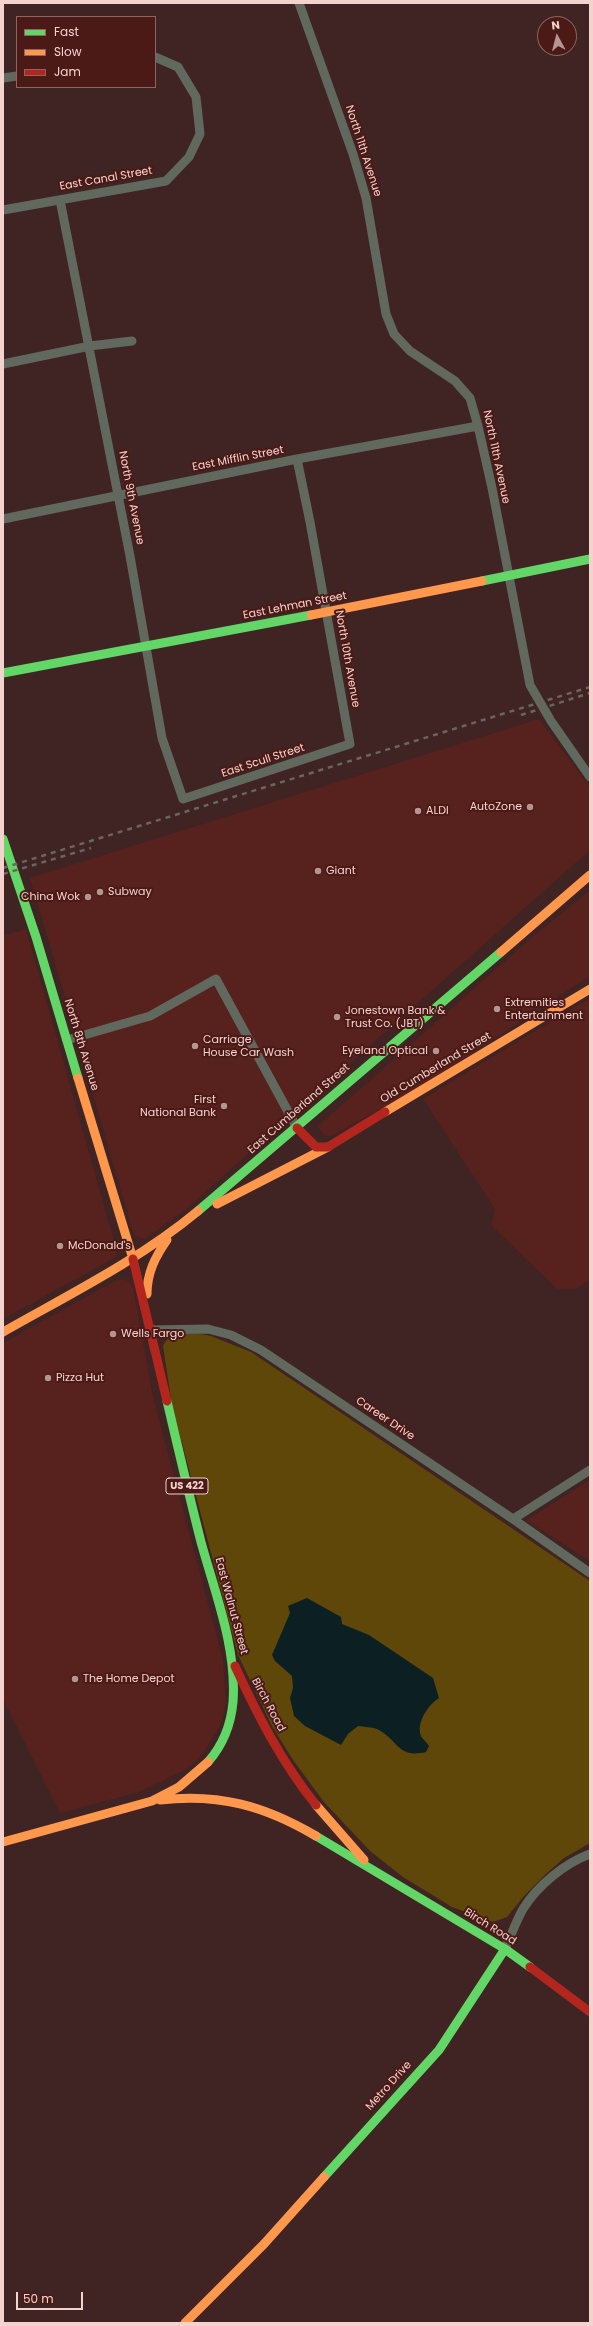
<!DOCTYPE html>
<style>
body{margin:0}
#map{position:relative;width:593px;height:2326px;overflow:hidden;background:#3f2423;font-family:Poppins,sans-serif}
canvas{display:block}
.frame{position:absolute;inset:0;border:4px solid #f4d2ce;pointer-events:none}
.legend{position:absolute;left:16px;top:16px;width:140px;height:72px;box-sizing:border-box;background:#4c1a16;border:1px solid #8f6460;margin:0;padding:5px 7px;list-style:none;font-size:12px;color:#f4d2ce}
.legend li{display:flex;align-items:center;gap:8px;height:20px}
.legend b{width:20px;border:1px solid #8f6460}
.north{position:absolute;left:537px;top:16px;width:40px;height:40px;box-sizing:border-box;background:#4c1a16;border:1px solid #8f6460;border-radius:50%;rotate:353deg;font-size:11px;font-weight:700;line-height:16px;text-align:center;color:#f4d2ce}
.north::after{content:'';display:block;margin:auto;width:14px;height:18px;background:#b59592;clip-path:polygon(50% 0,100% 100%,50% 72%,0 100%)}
.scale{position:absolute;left:16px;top:2292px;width:67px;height:18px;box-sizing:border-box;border:2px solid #f4d2ce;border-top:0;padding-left:5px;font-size:12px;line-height:14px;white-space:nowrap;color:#f4d2ce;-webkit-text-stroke:3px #4c1a16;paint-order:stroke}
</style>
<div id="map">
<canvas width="593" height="2326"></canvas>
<div class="frame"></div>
<ul class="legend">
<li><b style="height:5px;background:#63d668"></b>Fast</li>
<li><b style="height:5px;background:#ff974d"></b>Slow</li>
<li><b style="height:5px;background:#b3261e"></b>Jam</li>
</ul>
<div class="north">N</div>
<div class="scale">50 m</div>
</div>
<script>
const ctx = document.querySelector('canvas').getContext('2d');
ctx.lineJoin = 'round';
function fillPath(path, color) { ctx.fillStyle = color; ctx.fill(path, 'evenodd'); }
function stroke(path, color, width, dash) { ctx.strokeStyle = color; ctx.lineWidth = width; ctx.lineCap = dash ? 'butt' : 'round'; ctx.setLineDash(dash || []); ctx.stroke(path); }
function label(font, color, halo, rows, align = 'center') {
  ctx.font = font + ' Poppins,sans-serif'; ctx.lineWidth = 4; ctx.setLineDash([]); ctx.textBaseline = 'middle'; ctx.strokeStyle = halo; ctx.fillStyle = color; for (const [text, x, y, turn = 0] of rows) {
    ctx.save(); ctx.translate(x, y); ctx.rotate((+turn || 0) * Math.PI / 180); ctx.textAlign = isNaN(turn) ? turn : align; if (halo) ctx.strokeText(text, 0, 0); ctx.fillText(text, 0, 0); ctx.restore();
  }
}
fillPath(new Path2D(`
 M539,719L590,787V850L185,1210L146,1238H140L134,1235L30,878Z
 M589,891L590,976L419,1088L333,1135L326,1136L320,1130L318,1126L536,934Z
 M26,929L117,1252L116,1257L3,1319V936Z
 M590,998V1280L576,1289H557L491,1225L495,1209L423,1099Z
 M123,1279L128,1281L133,1287L153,1397L223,1660L226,1700L221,1725L199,1759L183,1771L139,1792L60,1813L3,1699V1343L113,1282Z
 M590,1480V1561L526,1520Z`), '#57211d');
fillPath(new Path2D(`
 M195,1333L211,1336L251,1352L590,1581V1843L564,1858L547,1873L524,1896L507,1917L493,1922L452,1907L403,1877L370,1851L324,1802L293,1760L272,1726L238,1655L172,1405L163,1346C169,1332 182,1334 195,1333Z`), '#5e4709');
fillPath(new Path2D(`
 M307,1598L341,1617L342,1624L369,1635L433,1678L439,1698C428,1705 416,1723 421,1736C423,1739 427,1743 429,1746L426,1752C397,1759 398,1739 377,1729C371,1727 364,1727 358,1726L348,1734L341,1745L305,1726L294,1716L290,1698L293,1688L292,1676L275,1661L272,1655L290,1613L288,1606Z`), '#0c2023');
stroke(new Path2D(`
 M299,3L353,154L366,198L386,314L394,334L410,351L455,381L470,398L478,426L492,488L530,685L551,721L590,777
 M3,78L17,76
 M60,200L130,556L162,738L183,799L350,744L310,522L297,459
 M3,210L166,181L189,157L200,134L196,97L178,67L155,57
 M3,364L90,346L132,341
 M3,519L297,459L478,426
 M67,1040L150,1016L216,979L297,1128
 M151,1330L208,1329L231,1335L261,1350L513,1519L590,1573
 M513,1519L590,1470
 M505,1949C511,1936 516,1921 523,1909C537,1886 565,1863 590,1854`), '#61685e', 9);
stroke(new Path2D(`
 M482,581L590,559
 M3,673L311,615
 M3,839L36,937L78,1078
 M198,1211L501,952
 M167,1401C178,1448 189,1495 201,1542C215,1593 237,1648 233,1702C231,1724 223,1745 208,1762
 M316,1836L505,1949L530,1967
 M324,2177L439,2050L505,1949`), '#63d668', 9);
stroke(new Path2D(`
 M311,615L482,581
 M501,952L590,875
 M78,1078L133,1259
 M385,1112L590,989
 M217,1204L328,1147
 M147,1294C147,1273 155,1257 167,1240
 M3,1332C70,1294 139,1260 198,1211
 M160,1800C219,1793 265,1806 316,1836
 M316,1805L364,1860
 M3,1842L152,1801L179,1787L208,1762
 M185,2323L264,2244L324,2177`), '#ff974d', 9);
stroke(new Path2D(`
 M297,1128L316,1147H328L385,1112
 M133,1259L167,1401
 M235,1666C257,1714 282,1763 316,1805
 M530,1967L590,2012`), '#b3261e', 9);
stroke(new Path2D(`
 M521,715L590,693
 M3,868L590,687
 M3,874L91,848`), '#6b655f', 2.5, [5, 5]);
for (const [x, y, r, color] of [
 [530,807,4,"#b59592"],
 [418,811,4,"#b59592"],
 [318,871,4,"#b59592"],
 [100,892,4,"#b59592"],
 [88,897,4,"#b59592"],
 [497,1009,4,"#b59592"],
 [337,1017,4,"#b59592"],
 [195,1046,4,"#b59592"],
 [436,1051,4,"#b59592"],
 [224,1106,4,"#b59592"],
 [60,1246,4,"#b59592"],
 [113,1334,4,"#b59592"],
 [48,1378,4,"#b59592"],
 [75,1679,4,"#b59592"]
]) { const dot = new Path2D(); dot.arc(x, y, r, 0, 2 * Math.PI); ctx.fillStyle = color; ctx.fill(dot); stroke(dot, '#4c1a16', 1.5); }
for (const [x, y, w] of [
 [187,1486,42]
]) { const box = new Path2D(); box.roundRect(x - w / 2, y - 8, w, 16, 3); ctx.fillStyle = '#4c1a16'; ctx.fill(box); stroke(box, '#f4d2ce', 1); }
label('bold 10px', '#f4d2ce', null, [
 ["US 422",187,1486]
]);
label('11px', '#f4d2ce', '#4c1a16', [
 ["North 11th Avenue",363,151,72],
 ["East Canal Street",106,179,-10],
 ["North 11th Avenue",496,457,78],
 ["East Mifflin Street",238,459,-11],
 ["North 9th Avenue",131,498,79],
 ["East Lehman Street",295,606,-11],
 ["North 10th Avenue",347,659,80],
 ["East Scull Street",263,761,-18],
 ["North 8th Avenue",81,1045,73],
 ["Old Cumberland Street",436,1068,-31],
 ["East Cumberland Street",299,1109,-41],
 ["Career Drive",385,1419,34],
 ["East Walnut Street",231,1606,75],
 ["Birch Road",268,1705,62],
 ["Birch Road",490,1927,32],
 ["Metro Drive",389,2086,-48]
]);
label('11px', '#f4d2ce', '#4c1a16', [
 ["AutoZone",522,807,"right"],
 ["ALDI",426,811],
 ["Giant",326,871],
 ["Subway",108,892],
 ["China Wok",80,897,"right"],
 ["Extremities",505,1003],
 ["Entertainment",505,1016],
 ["Jonestown Bank &",345,1011],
 ["Trust Co. (JBT)",345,1024],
 ["Carriage",203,1040],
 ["House Car Wash",203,1053],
 ["Eyeland Optical",428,1051,"right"],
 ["First",216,1100,"right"],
 ["National Bank",216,1113,"right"],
 ["McDonald's",68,1246],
 ["Wells Fargo",121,1334],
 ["Pizza Hut",56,1378],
 ["The Home Depot",83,1679]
], 'left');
</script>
